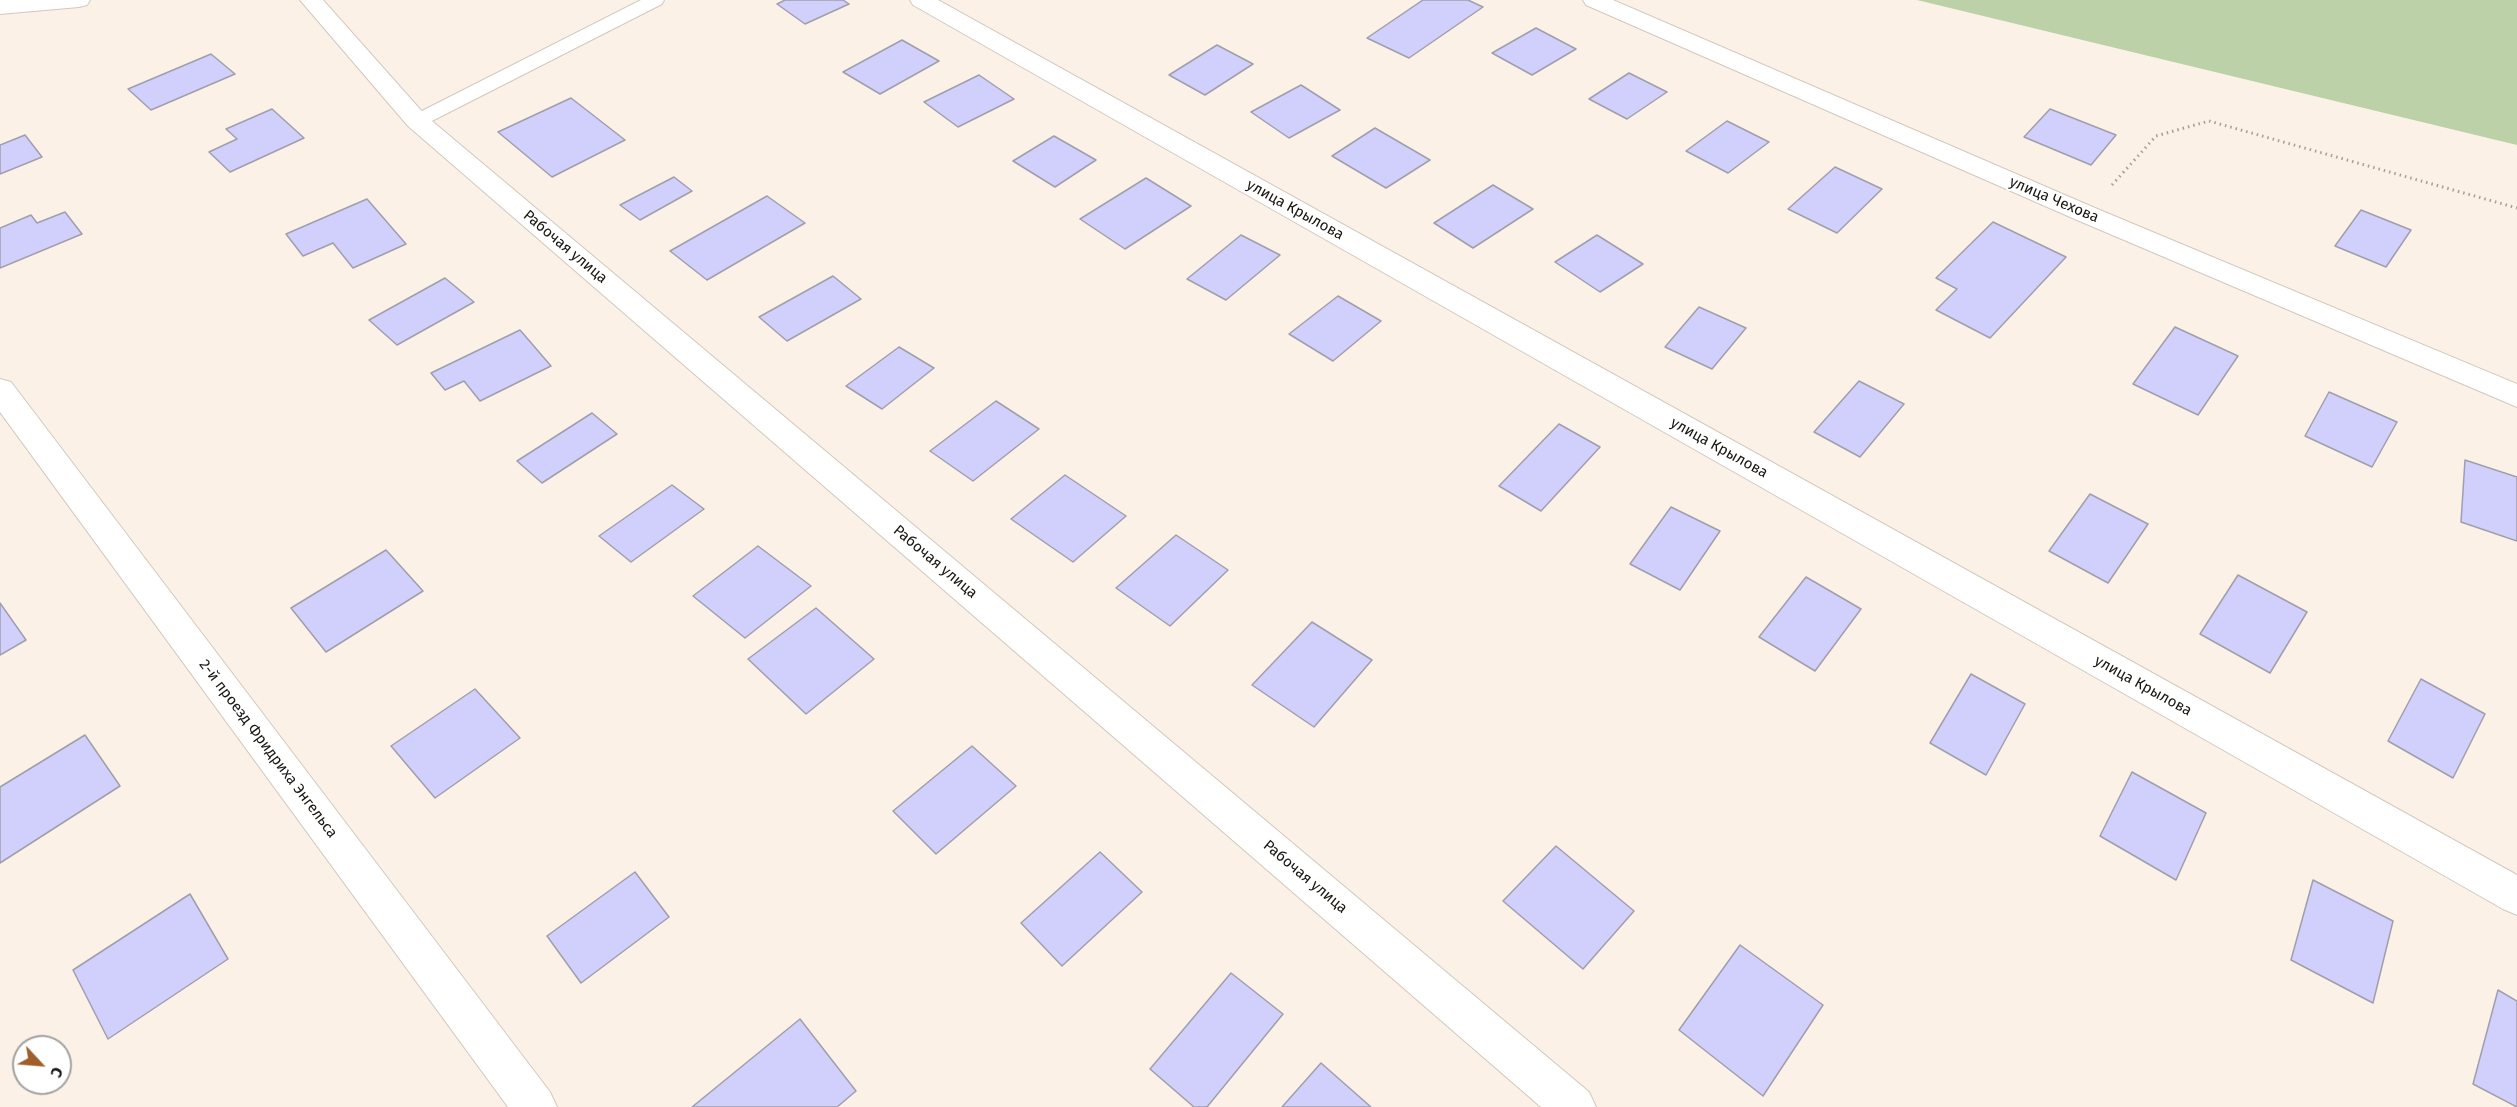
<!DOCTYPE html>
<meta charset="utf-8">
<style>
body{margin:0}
#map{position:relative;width:2517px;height:1107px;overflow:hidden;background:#fbf1e7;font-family:"Fira Sans",sans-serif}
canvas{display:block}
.north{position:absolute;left:12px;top:1035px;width:60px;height:60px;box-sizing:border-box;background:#fff;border:2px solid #a3a2a0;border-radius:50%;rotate:116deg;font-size:16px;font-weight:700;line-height:24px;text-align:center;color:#191612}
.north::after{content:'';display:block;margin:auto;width:21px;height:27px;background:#a05f2a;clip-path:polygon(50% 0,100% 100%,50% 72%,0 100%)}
</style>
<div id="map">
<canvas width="2517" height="1107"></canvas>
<div class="north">С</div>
</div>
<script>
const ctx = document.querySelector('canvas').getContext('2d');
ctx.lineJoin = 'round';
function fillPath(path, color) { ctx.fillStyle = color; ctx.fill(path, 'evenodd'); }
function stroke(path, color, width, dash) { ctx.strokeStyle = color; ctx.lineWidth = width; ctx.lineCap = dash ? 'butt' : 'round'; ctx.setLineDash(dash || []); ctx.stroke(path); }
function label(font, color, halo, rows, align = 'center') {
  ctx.font = font + ' "Fira Sans",sans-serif'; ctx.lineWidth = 4.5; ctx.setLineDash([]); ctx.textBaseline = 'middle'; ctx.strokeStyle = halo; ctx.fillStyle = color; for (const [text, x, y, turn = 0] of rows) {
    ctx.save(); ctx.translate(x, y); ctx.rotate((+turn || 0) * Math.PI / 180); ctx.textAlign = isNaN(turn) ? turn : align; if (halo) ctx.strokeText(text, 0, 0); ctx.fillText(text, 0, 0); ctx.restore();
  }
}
fillPath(new Path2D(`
 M1917,0H2517V145Z`), '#bcd1a8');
const building = new Path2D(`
 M785,0H843L849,4L805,24L777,4Z
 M1423,0H1468L1483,7L1409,58L1367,38Z
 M1536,28L1576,49L1532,75L1492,53Z
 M902,40L939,61L880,94L843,72Z
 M1217,45L1253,64L1205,95L1169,75Z
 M211,54L235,74L151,110L128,89Z
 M1629,73L1667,92L1627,119L1589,99Z
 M979,75L1014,99L958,127L924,102Z
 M1301,85L1340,110L1289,138L1251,112Z
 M571,98L625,140L552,177L498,132Z
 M272,109L304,138L230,172L209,152L237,139L226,129Z
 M2050,109L2116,135L2091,165L2024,137Z
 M1727,121L1769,142L1728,173L1686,151Z
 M1375,128L1430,160L1386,188L1332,156Z
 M25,135L42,157L0,174V145Z
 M1054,136L1096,160L1055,187L1013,161Z
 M1835,167L1882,189L1837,233L1788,209Z
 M674,177L692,191L640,220L620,205Z
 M1146,178L1191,206L1125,249L1080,219Z
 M1493,185L1533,209L1473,248L1434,223Z
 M767,196L805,223L707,280L670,251Z
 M367,199L406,244L353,268L333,243L303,256L286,234Z
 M2361,210L2411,230L2386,267L2335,246Z
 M65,212L82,234L0,268V228L31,215L37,223Z
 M1993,222L2066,257L1990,338L1936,310L1957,289L1936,278Z
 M1241,235L1280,255L1226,300L1187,279Z
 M1597,235L1643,264L1600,292L1555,262Z
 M833,276L861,299L787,341L759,317Z
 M445,278L474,302L397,345L369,320Z
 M1338,296L1381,321L1333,361L1289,334Z
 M1699,307L1746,328L1712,369L1665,347Z
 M2175,327L2238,356L2198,415L2133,384Z
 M520,330L551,366L480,401L464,381L445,390L431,373Z
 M899,347L934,368L882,409L846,386Z
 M1859,381L1904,404L1860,457L1814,432Z
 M2329,392L2397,422L2372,467L2305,436Z
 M996,401L1039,429L973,481L930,451Z
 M592,413L617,434L542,483L517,461Z
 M1559,424L1600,447L1541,511L1499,486Z
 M2465,460L2517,477V541L2461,522Z
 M1065,475L1126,516L1073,562L1011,519Z
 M672,485L704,509L631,562L599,536Z
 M2090,494L2148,524L2108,583L2049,551Z
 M1671,507L1720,531L1680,590L1630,564Z
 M1176,535L1228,570L1170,626L1116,588Z
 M758,546L811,586L745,638L693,596Z
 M386,550L423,591L326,652L291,608Z
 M2238,575L2307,612L2270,673L2200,634Z
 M1806,577L1861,609L1815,671L1759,637Z
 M0,603L26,640L0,655Z
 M816,608L874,659L806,714L748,659Z
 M1312,622L1372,660L1314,727L1252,685Z
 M1971,674L2025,704L1986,775L1930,743Z
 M2421,679L2485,714L2453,778L2388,741Z
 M475,689L520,738L435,798L391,746Z
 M85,735L120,786L0,863V787Z
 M972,746L1016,786L936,854L893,811Z
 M2132,772L2206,813L2176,880L2100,836Z
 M1556,846L1634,911L1583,969L1503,901Z
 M1100,852L1142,892L1062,966L1021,923Z
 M635,872L669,917L581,983L547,936Z
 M2313,880L2393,921L2373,1003L2291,960Z
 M190,894L228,959L108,1039L73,970Z
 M1740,945L1823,1005L1763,1096L1679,1030Z
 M1231,973L1283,1014L1207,1107H1194L1150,1069Z
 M2498,990L2517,1001V1107L2473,1084Z
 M800,1019L856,1091L837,1107H692Z
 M1321,1063L1371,1107H1282Z`);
fillPath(building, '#d1d0fd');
stroke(building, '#9f9fac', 1.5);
const lane = new Path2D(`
 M641,0H664L662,4L424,125H410L407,121L410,117Z`);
const street = new Path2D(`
 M0,0H90L87,5L79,7L0,14Z
 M300,0H323L426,116L1589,1092L1596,1107H1541L408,126Z
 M910,0H938L2517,875V915L2503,909L913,5Z
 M1583,0H1613L2095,208L2517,384V407L2077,220L1586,5Z
 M0,379L11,382L550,1092L557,1107H508L0,412Z`);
stroke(lane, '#d2c8be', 2);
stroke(street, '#d2c8be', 2);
stroke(new Path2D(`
 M2112,185L2156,136L2209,121L2517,208`), '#a79f97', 3, [1.5, 4]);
fillPath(lane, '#fff');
fillPath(street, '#fff');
label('15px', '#191612', '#fff', [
 ["улица Чехова",2054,200,23],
 ["улица Крылова",1295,210,29],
 ["Рабочая улица",565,247,40],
 ["улица Крылова",1719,448,29],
 ["Рабочая улица",935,562,40],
 ["улица Крылова",2143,686,29],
 ["2-й проезд Фридриха Энгельса",268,749,53],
 ["Рабочая улица",1305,877,40]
]);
</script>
